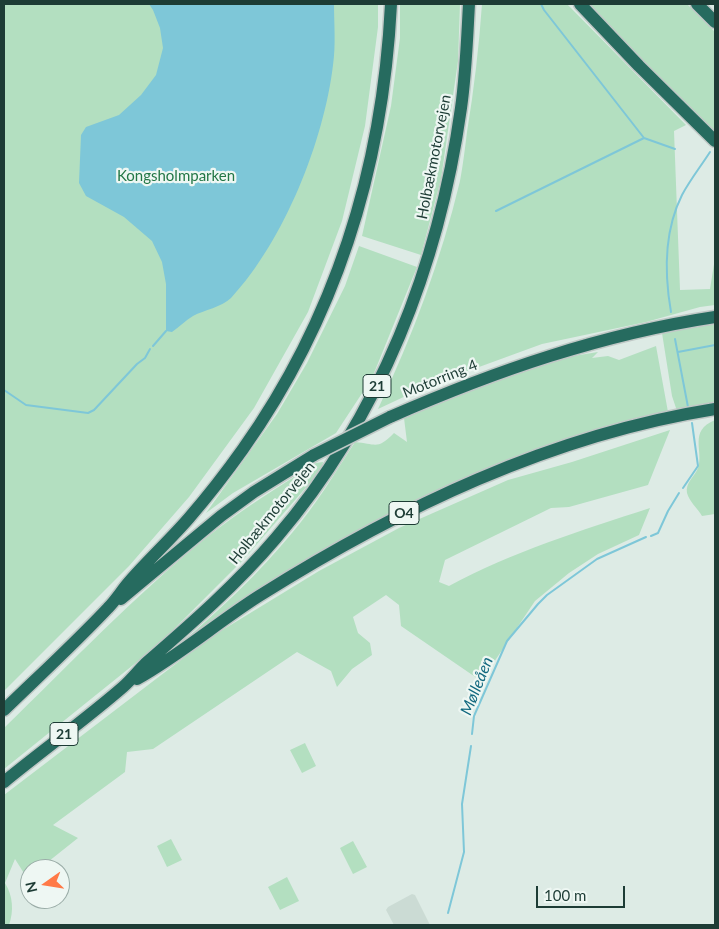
<!DOCTYPE html>
<meta charset="utf-8">
<style>
body{margin:0}
#map{position:relative;width:719px;height:929px;overflow:hidden;background:#ddebe5;font-family:Lato,sans-serif}
canvas{display:block}
.frame{position:absolute;inset:0;border:5px solid #1d3c35;pointer-events:none}
.north{position:absolute;left:20px;top:859px;width:50px;height:50px;box-sizing:border-box;background:#eef7f3;border:1px solid #9aaca7;border-radius:50%;rotate:257deg;font-size:14px;font-weight:700;line-height:20px;text-align:center;color:#1d3c35}
.north::after{content:'';display:block;margin:auto;width:18px;height:22px;background:#ff7a47;clip-path:polygon(50% 0,100% 100%,50% 72%,0 100%)}
.scale{position:absolute;left:536px;top:886px;width:89px;height:22px;box-sizing:border-box;border:2px solid #1d3c35;border-top:0;padding-left:6px;font-size:15px;line-height:18px;white-space:nowrap;color:#1d3c35;-webkit-text-stroke:4px #eef7f3;paint-order:stroke}
</style>
<div id="map">
<canvas width="719" height="929"></canvas>
<div class="frame"></div>
<div class="north">N</div>
<div class="scale">100 m</div>
</div>
<script>
const ctx = document.querySelector('canvas').getContext('2d');
ctx.lineJoin = 'round';
function fillPath(path, color) { ctx.fillStyle = color; ctx.fill(path, 'evenodd'); }
function stroke(path, color, width, dash) { ctx.strokeStyle = color; ctx.lineWidth = width; ctx.lineCap = dash ? 'butt' : 'round'; ctx.setLineDash(dash || []); ctx.stroke(path); }
function label(font, color, halo, rows, align = 'center') {
  ctx.font = font + ' Lato,sans-serif'; ctx.lineWidth = 4.5; ctx.setLineDash([]); ctx.textBaseline = 'middle'; ctx.strokeStyle = halo; ctx.fillStyle = color; for (const [text, x, y, turn = 0] of rows) {
    ctx.save(); ctx.translate(x, y); ctx.rotate((+turn || 0) * Math.PI / 180); ctx.textAlign = isNaN(turn) ? turn : align; if (halo) ctx.strokeText(text, 0, 0); ctx.fillText(text, 0, 0); ctx.restore();
  }
}
fillPath(new Path2D(`
 M412,894L415,895L430,925H394L386,910L388,907Z`), '#cbdbd4');
fillPath(new Path2D(`
 M4,4H378V27L365,126L342,221L308,312L254,408L189,497L129,566L4,691Z
 M400,4H460L458,61L441,179L421,255L362,236L391,106L400,38Z
 M482,4H567L686,125L674,131L680,290L710,289L715,258V305L700,307L646,322L542,344L427,386L378,409C413,335 441,260 460,181C463,165 465,148 467,132C474,89 479,47 482,4Z
 M587,4H687L715,32V132L665,85Z
 M359,246L417,267L372,378L336,433L233,493L206,513L277,414L307,363L345,286Z
 M715,323V403L677,411L672,396L662,333Z
 M656,346L668,412L520,457L215,620L181,643C221,609 259,573 292,533C316,505 335,473 355,442C377,444 377,450 394,433L407,442L404,418L473,388L561,358L598,352L592,358L608,356L619,360Z
 M715,420V514L702,516C698,509 689,501 687,493C685,483 695,476 698,468C704,451 688,431 715,420Z
 M670,430L648,485L569,507L551,508L445,560L439,582L449,586C512,552 582,530 650,508L639,535L598,554L569,573L535,601L494,662L484,683L401,626L399,605L386,595L353,617L358,633L370,643L372,655L352,669L337,687L331,671L297,652L153,749L127,752L125,772L53,825L78,838L39,869H30V876L27,878L15,859L5,883C13,896 14,911 9,925H4V795L211,637L319,571L399,528L508,480L572,462Z
 M323,462L322,469L243,560L158,645L4,769V728C70,664 134,596 206,538C241,510 278,487 316,463Z
 M305,743L316,766L302,773L290,750Z
 M171,839L182,860L167,867L157,846Z
 M353,841L367,867L353,874L340,848Z
 M287,877L299,901L280,910L268,887Z`), '#b3dfc0');
fillPath(new Path2D(`
 M149,4H334C334,24 336,45 333,65C324,141 284,241 231,298C222,307 204,310 193,316C186,320 179,327 172,332L166,331V284L162,262L152,241L124,217L86,196L79,183L81,135L86,127L119,115L141,95L156,75L163,48L160,28L153,10Z`), '#7ec7d8');
stroke(new Path2D(`
 M541,4L544,10L644,138
 M496,211L644,138L675,149
 M671,312C664,272 664,231 682,195C690,180 701,166 710,152
 M675,339L688,407
 M153,346L166,331
 M678,352L715,345
 M4,390L26,405L88,413L94,410L137,364L145,358L150,349
 M683,488L698,466L692,423
 M651,536L658,533L668,511L679,493
 M472,734L474,716L507,641L538,604L547,595L597,559L646,537
 M448,913L464,852L462,804L471,746`), '#7ec7d8', 2);
const motorway = new Path2D(`
 M580,4L639,66L715,141
 M697,4L715,22
 M390,417C495,371 602,334 715,317
 M121,599L221,516L254,492L314,455
 M137,679C180,655 218,622 259,596C399,508 551,435 715,409
 M4,710C39,676 75,643 108,608C116,600 122,590 129,582C148,560 170,540 189,518C208,496 226,473 243,449C337,316 383,165 391,4
 M4,782C43,750 85,720 123,687C131,680 138,671 146,663C191,624 237,584 276,538C380,417 439,265 461,108C466,73 467,39 469,4`);
stroke(motorway, '#c0c8c6', 15);
stroke(motorway, '#266b5f', 12);
const motorwayBridge = new Path2D(`
 M314,455L390,417`);
stroke(motorwayBridge, '#c0c8c6', 15, []);
stroke(motorwayBridge, '#266b5f', 12);
for (const [x, y, w] of [
 [377,386,28],
 [404,513,30],
 [64,734,28]
]) { const box = new Path2D(); box.roundRect(x - w / 2, y - 11.5, w, 23, 4); ctx.fillStyle = '#eef7f3'; ctx.fill(box); stroke(box, '#1d3c35', 1); }
label('bold 14px', '#1d3c35', null, [
 ["21",377,386],
 ["O4",404,513],
 ["21",64,734]
]);
label('15px', '#1d3c35', '#eef7f3', [
 ["Holbækmotorvejen",434,157,-79],
 ["Motorring 4",440,379,-22],
 ["Holbækmotorvejen",272,513,-51]
]);
label('15px', '#237746', '#eef7f3', [
 ["Kongsholmparken",176,176]
]);
label('italic 16px', '#11687e', '#eef7f3', [
 ["Mølleåen",477,686,-68]
]);
</script>
